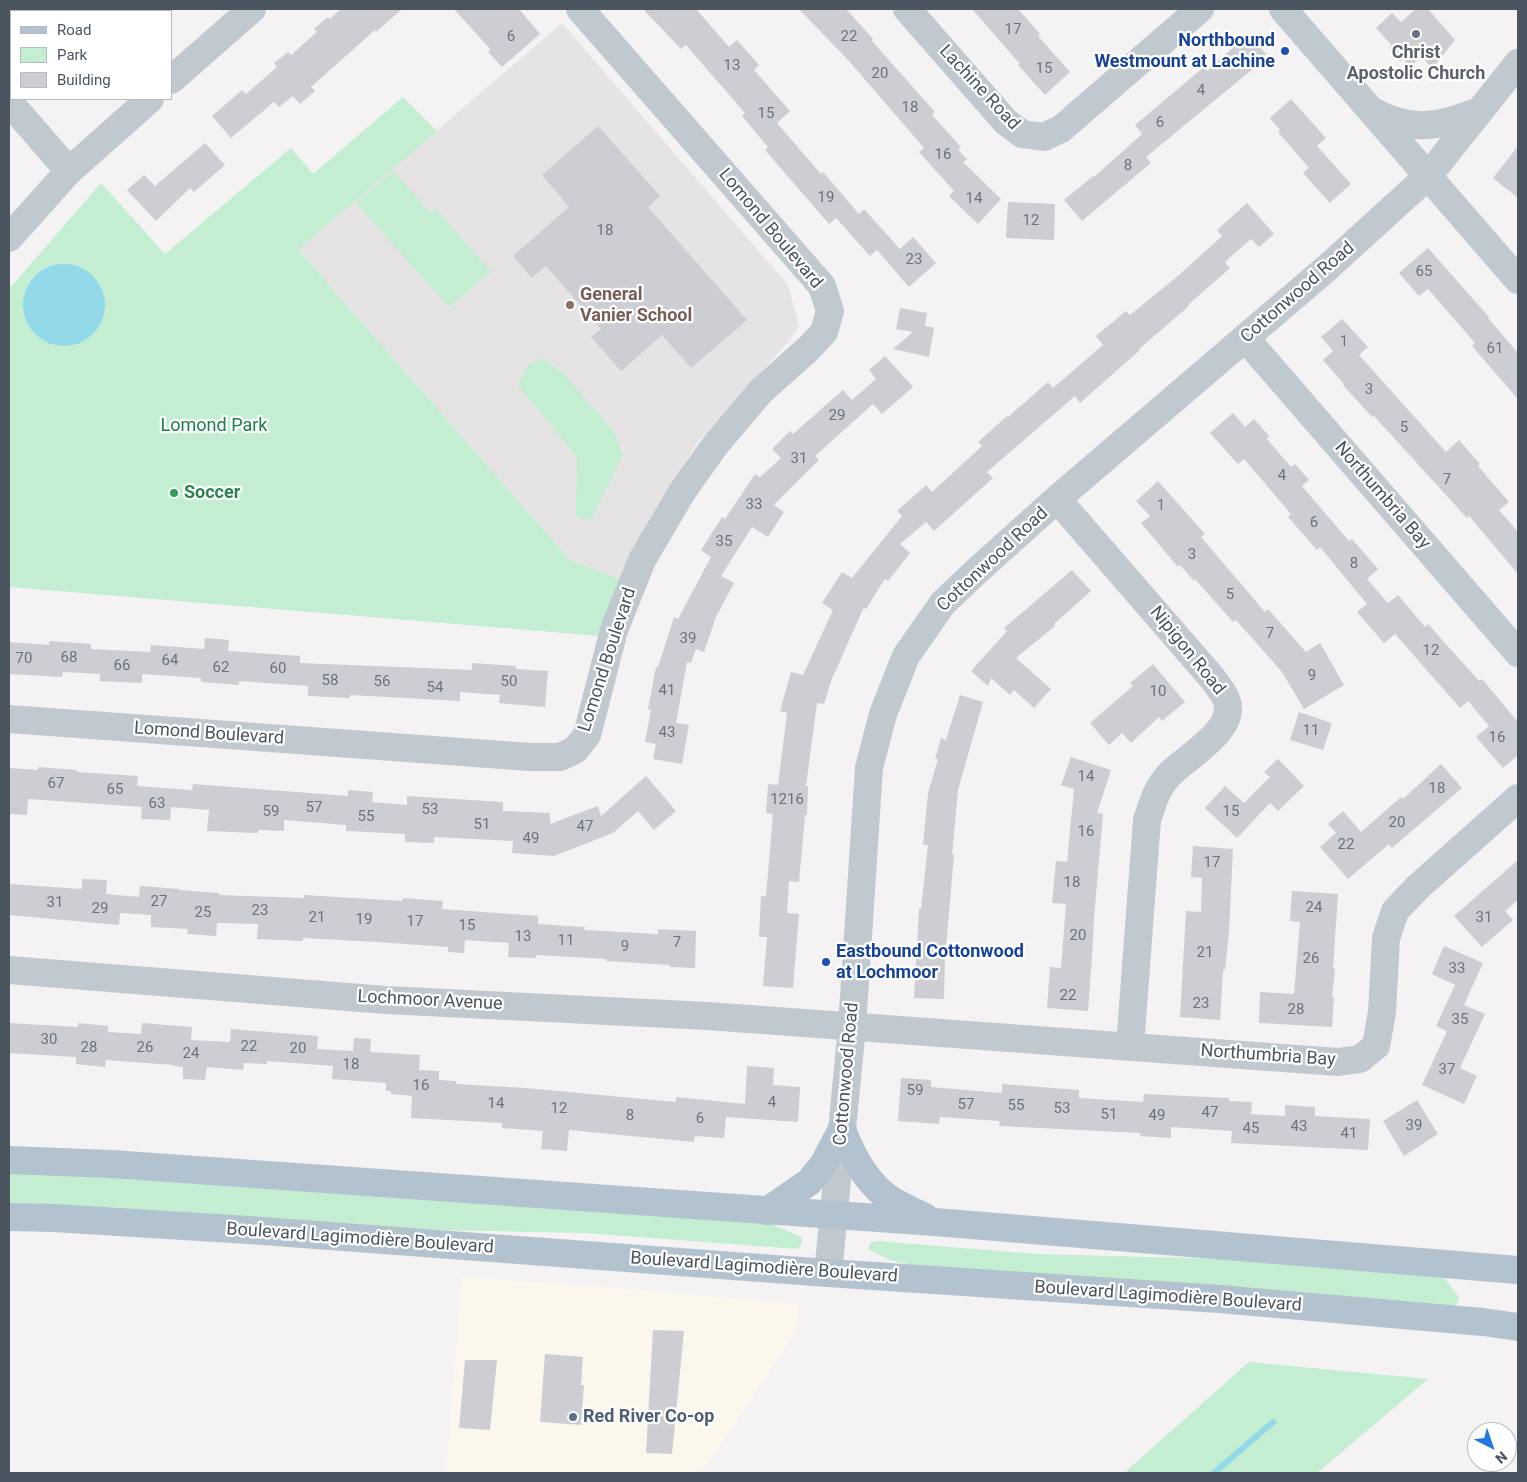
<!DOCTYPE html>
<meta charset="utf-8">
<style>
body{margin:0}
#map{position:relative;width:1527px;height:1482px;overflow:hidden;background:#f4f2f2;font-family:Roboto,sans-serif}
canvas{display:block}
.frame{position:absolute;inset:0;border:10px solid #4a555f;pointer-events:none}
.legend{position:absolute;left:10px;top:10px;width:162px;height:90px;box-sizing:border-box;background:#fff;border:1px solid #b7bbbf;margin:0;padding:6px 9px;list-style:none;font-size:15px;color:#4a555f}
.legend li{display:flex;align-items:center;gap:10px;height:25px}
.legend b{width:25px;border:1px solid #b7bbbf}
.north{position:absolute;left:1467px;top:1422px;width:50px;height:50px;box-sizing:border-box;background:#fff;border:1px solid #b7bbbf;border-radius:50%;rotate:139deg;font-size:14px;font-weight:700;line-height:20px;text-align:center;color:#4a555f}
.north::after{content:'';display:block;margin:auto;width:18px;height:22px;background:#2179df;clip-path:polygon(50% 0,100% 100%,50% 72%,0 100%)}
</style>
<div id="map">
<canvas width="1527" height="1482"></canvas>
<div class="frame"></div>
<ul class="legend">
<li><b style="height:6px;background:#b3c2cf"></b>Road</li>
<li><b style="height:14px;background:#c3eed2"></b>Park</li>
<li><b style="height:14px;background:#ccced4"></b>Building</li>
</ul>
<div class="north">N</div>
</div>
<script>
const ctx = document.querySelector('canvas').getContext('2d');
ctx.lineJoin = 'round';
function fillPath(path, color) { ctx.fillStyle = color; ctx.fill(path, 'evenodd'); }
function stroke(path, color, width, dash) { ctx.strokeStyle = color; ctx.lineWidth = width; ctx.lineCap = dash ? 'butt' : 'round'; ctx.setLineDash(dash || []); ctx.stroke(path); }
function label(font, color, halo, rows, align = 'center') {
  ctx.font = font + ' Roboto,sans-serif'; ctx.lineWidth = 4.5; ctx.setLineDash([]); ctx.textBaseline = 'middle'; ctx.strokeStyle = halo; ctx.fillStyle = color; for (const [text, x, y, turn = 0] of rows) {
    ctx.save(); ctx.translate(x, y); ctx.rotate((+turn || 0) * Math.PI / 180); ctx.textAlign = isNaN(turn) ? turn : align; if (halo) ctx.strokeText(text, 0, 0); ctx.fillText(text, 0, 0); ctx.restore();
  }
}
fillPath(new Path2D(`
 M462,1277L626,1289L800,1305L793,1335L736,1421L706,1465L698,1473H446Z`), '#fcf7ed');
fillPath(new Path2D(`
 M562,23L788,285L799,326L788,342L698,442L660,504L624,581L570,560L298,250Z`), '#e5e3e4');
fillPath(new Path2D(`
 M403,97L437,131L298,250L570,560L624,581L600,636L9,587V289L101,183L165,254L291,148L313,174Z
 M394,171L429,212L436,209L491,272L449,307L356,203Z
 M542,358L563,373L613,431L623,455L590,521L576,516L577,457L518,385L528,365Z
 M9,1172L41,1173L772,1224L801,1237C803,1243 802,1245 797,1249L586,1233L390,1229L9,1204Z
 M876,1241L1037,1254L1259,1260L1436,1276L1445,1279L1459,1297L1457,1303L1453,1306L922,1266C904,1264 884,1260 869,1249L870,1243Z
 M1249,1362L1428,1379L1317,1473H1124Z`), '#c3eed2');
fillPath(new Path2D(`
 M23 305a41 41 0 1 1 82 0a41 41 0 1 1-82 0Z`), '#92daea');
stroke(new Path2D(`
 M1214,1473L1273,1422`), '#92daea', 6);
fillPath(new Path2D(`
 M341,9H402L376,32L375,30L311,87L315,91L300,104L293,96L279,107L274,102L231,138L212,116L242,90L246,94L277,67L274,63L288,52L291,55L317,32L314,29L328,17L330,19Z
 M454,9H519L540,34L502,67L488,52L491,50Z
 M643,9H696L729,47L737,40L759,65L754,70L790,111L777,123L821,174L823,172L859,214L864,209L900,249L913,237L936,263L909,287L877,250L870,256L836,218L829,224L765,150L768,147L742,116L745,113L686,45L681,49Z
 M799,9H846L873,39L872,41L935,112L932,115L961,147L958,150L967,159L963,162L1001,199L978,224L949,196L954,191L919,152L924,148L849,61Z
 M972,9H1018L1040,34L1038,36L1070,72L1045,95L1018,65L1020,64Z
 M1416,9H1428L1455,40L1432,69L1422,56L1410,67L1403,59L1400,62L1389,48L1392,46L1376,28L1392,13L1401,22Z
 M1248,34L1266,54L1252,66L1254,68L1146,157L1151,163L1082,221L1064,200L1093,176L1094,177L1142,134L1135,125L1204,67L1207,71Z
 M1291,99L1326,138L1317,146L1351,184L1330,203L1303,173L1309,168L1278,132L1280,130L1270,118Z
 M598,126L660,196L648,207L747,320L691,368L662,335L621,371L591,337L601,329L546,266L532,278L513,256L569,207L542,175Z
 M205,143L225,165L194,192L190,188L156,221L127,190L144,175L155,186Z
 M1518,146V198L1493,178Z
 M1008,202L1055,204L1054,240L1006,238Z
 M1247,203L1274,234L1259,247L1251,239L1225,262L1230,268L1188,305L1189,306L1139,349L1140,350L1080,403L1075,396L987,472L993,478L934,531L926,522L900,544L910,553L888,581L885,579L866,609L864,607L831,681L824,704L817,703L806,786H808L807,815H805L799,882L789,881L787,913L799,914L793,988L763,986L767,937H759L761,896H766L773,814L766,813L768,784L778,785L787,713L780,711L791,672L803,675L833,610L822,603L842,572L852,578L902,516L897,511L926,485L932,492L982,446L978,442L1007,416L1008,417L1048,382L1053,388L1103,345L1096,336L1126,311L1130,315L1179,275L1222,236L1217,230Z
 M1428,248L1489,317L1488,318L1518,353V399L1472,346L1475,343L1428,289L1419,296L1399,273Z
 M900,308L927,313L925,326L934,328L929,357L893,349L913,332L896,329Z
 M1342,319L1368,347L1359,355L1446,452L1459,440L1480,464L1478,466L1509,502L1499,510L1518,532V574L1469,516L1467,518L1373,415L1372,417L1343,385L1344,384L1323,360L1333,351L1321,337Z
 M885,356L913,387L882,414L873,404L815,456L819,460L774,505L784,512L768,537L752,527L721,576L734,583L716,617L704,652L696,649L691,663L687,662L676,723L689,725L682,764L653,759L656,744L645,742L651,710L648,709L656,667H658L674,617L678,619L711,557L701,550L722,517L725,519L755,474L760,477L781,458L772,449L790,431L793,434L843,390L852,400L876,379L869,370Z
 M1233,413L1245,427L1254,419L1269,436L1267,439L1291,467L1295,464L1309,480L1302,486L1349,541L1352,539L1378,569L1367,579L1388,603L1398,595L1425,627L1428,624L1479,681L1482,679L1518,722V755L1503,768L1476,737L1489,726L1468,701L1460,708L1395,634L1384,643L1357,612L1367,604L1320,547L1317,550L1288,517L1291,514L1244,459L1238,464L1210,433Z
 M1158,481L1205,534L1201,537L1265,612L1268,609L1306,652L1320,643L1344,685L1304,709L1282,672L1236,620L1233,622L1195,579L1194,581L1180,565L1178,567L1141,523L1150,516L1136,501Z
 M1072,570L1091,591L1054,624L1055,626L1016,658L1051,689L1034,708L1014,690L1010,695L991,678L988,686L971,671L1007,631L1004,628Z
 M205,638L229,640L228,651L300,656V663L472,670V663L516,666V669L548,671L545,707L499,703L500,695L460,692V701L350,695V698L308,696V686L239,681V685L201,682V678L142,674V683L100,681V674L63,672L62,677L9,674V642L49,645V641L91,644V649L150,652L151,645L204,649Z
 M1153,664L1185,702L1162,721L1159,717L1131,743L1122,733L1109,745L1090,723L1133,686L1130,683Z
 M960,695L983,702L958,790L952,854L954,855L945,958L944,999L914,998L919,909H921L928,845H923L928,793L938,759H935L941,738L946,740Z
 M1299,712L1332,723L1323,750L1290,740Z
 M1071,757L1111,770L1097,813L1103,814L1094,918L1092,957L1088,1011L1047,1008L1050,967L1061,968L1066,904L1052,903L1056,861L1067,862L1074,789L1061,785Z
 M1278,759L1304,786L1278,811L1270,803L1237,838L1205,808L1225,786L1244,803L1270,777L1264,772Z
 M1441,764L1462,788L1392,848L1389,844L1348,879L1320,847L1336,833L1328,824L1343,811L1361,832L1401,797L1403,799Z
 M38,767L77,770V772L138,776L137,786L192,790L193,784L348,796V790L373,792L372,802L407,805V796L503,802V811L550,813V824L598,806L601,816L646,776L676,811L654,830L638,811L613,833L554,856L512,853L513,841L434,837V843L405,842V834L346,831V825L284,820V831L258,830V833L207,831L209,810L171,807L170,820L141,819L142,807L28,799L27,815L9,814V768L38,770Z
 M1193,846L1233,849L1229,932L1225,970H1223L1220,1020L1180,1017L1186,911L1201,912L1202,878L1191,877Z
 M1518,860V900L1505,911L1513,920L1482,947L1454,916Z
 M82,879L107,880L106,894L139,897L140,886L179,889V890L219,893V895L304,898V895L402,901L403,898L443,901L442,909L538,916V924L585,927L584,930L658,934V929L696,931L695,968L670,967V965L606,961V959L536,955V958L508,957L509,943L465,940L464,953L448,952V947L377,942L303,938V941L257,939L258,924L217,923L216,936L187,934L188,929L151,927V915L120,913L119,925L9,915V884L82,889Z
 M1292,891L1338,894L1333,968L1335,969L1332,997H1334L1332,1027L1259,1023L1260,992L1294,994L1300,922L1290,921Z
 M1444,946L1483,963L1464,1005L1485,1014L1460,1068L1477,1076L1464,1104L1422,1085L1447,1031L1436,1026L1455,985L1432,974Z
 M9,1023L78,1027V1023L108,1026V1032L141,1034L142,1023L192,1027L191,1040L230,1042L231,1029L318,1036L317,1049L353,1051L354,1038L371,1039L370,1052L420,1055L419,1070L439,1071V1080L456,1081V1084L526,1088L676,1102V1097L745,1104L747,1066L774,1068L773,1085L800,1087L798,1122L726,1117L724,1138L695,1136L694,1142L569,1130L567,1151L541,1149L543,1131L502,1128V1123L411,1118L412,1096L391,1094V1091H386V1083L332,1079L333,1066L267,1061V1064L244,1063L243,1070L207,1067L205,1080L183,1079V1067L173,1066V1065L106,1060L105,1067L76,1064V1057L9,1053Z
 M901,1078L931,1080V1087L1002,1093V1084L1079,1090V1098L1143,1102L1144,1094L1229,1098V1101L1252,1102L1251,1114L1285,1116V1105L1315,1107V1116L1370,1119L1368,1150L1231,1143L1232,1131L1171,1127V1138L1140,1136L1141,1133L999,1126L1000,1121L940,1117L939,1124L898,1121Z
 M1417,1100L1438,1134L1404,1156L1383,1121Z
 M653,1330L684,1331L672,1454L646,1453Z
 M545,1354L583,1357L581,1385H584L581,1425L540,1422Z
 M465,1360H497L490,1430L459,1428Z`), '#ccced4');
stroke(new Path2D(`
 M907,9L1006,122L1022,134L1044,137L1061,129L1200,9
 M1283,9L1518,280
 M171,80L252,9
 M9,102L69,171
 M1374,112C1415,133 1438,126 1480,111
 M9,238L69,171L150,99
 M1246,339L1518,653
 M1057,499L1213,679C1217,685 1223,692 1226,699C1239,729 1186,757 1169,775C1156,789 1153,803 1147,820L1130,1046
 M9,719L530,757H560L575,750L587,735L614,630L642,560L682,492L716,444L761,391L808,349L824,332L830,311L822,286L580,9
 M9,970L386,1000L708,1016L1338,1062L1360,1059L1376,1046L1382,1012L1386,938L1395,911L1418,887L1518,798
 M828,1273L852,1027L869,768L883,714L906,656L943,603L979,569L1057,499L1328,267L1428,176L1518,63`), '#c0c9d0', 28);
stroke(new Path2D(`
 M842,1129C852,1156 867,1185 893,1201C903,1207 914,1212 925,1217
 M9,1160L111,1164L935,1222L1518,1270
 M767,1211L809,1182L823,1165L842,1129
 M9,1217L54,1218L249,1230L828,1273L1220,1299L1483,1322L1518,1327`), '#b3c2cf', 28);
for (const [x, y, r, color] of [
 [1416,34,5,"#6b7280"],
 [1285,51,5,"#1a4fb4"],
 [570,305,5,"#8d6e63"],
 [174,493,5,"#2e9e5b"],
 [826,962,5,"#1a4fb4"],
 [573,1417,5,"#5c6f8a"]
]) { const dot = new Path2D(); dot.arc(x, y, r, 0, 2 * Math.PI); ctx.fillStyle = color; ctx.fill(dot); stroke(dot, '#fff', 2); }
label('15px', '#6a737c', null, [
 ["17",1013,30],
 ["6",511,37],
 ["22",849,37],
 ["13",732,66],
 ["15",1044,69],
 ["20",880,74],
 ["4",1201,91],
 ["18",910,108],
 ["15",766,114],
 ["6",1160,123],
 ["16",943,155],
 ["8",1128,166],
 ["19",826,198],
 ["14",974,199],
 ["12",1031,221],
 ["18",605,231],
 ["23",914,260],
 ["65",1424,272],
 ["1",1344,342],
 ["61",1495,349],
 ["3",1369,390],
 ["29",837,416],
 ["5",1404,428],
 ["31",799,459],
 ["4",1282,476],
 ["7",1447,480],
 ["33",754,505],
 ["1",1161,506],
 ["6",1314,523],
 ["35",724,542],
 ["3",1192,555],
 ["8",1354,564],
 ["5",1230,595],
 ["7",1270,634],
 ["39",688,639],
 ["12",1431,651],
 ["68",69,658],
 ["70",24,659],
 ["64",170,661],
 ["66",122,666],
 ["62",221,668],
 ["60",278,669],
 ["9",1312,676],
 ["58",330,681],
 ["56",382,682],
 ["50",509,682],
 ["54",435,688],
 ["41",667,691],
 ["10",1158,692],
 ["11",1311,731],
 ["43",667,733],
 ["16",1497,738],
 ["14",1086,777],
 ["67",56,784],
 ["18",1437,789],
 ["65",115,790],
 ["1216",787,800],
 ["63",157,804],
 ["57",314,808],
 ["53",430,810],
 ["59",271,812],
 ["15",1231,812],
 ["55",366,817],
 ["20",1397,823],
 ["51",482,825],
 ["47",585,827],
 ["16",1086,832],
 ["49",531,839],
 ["22",1346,845],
 ["17",1212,863],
 ["18",1072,883],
 ["27",159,902],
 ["31",55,903],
 ["24",1314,908],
 ["29",100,909],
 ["23",260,911],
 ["25",203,913],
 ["21",317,918],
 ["31",1484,918],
 ["19",364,920],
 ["17",415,922],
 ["15",467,926],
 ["20",1078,936],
 ["13",523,937],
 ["11",566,941],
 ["7",677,943],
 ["9",625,947],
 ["21",1205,953],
 ["26",1311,959],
 ["33",1457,969],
 ["22",1068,996],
 ["23",1201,1004],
 ["28",1296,1010],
 ["35",1460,1020],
 ["30",49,1040],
 ["22",249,1047],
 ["28",89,1048],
 ["26",145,1048],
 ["20",298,1049],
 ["24",191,1054],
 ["18",351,1065],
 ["37",1447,1070],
 ["16",421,1086],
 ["59",915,1091],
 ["4",772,1103],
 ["14",496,1104],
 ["57",966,1105],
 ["55",1016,1106],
 ["12",559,1109],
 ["53",1062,1109],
 ["47",1210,1113],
 ["51",1109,1115],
 ["8",630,1116],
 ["49",1157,1116],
 ["6",700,1119],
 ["39",1414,1126],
 ["43",1299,1127],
 ["45",1251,1129],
 ["41",1349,1134]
]);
label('bold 18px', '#164399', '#fff', [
 ["Northbound",1275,41],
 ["Westmount at Lachine",1275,62],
 ["Eastbound Cottonwood",836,952,"left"],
 ["at Lochmoor",836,973,"left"]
], 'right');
label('bold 18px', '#5b616d', '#fff', [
 ["Christ",1416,53],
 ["Apostolic Church",1416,74]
]);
label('18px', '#4a555f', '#fff', [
 ["Lachine Road",979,88,47],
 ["Lomond Boulevard",770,229,50],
 ["Cottonwood Road",1298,293,-41],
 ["Northumbria Bay",1382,496,49],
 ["Cottonwood Road",993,560,-43],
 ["Nipigon Road",1187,651,51],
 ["Lomond Boulevard",608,660,-72],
 ["Lomond Boulevard",209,734,4],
 ["Lochmoor Avenue",430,1001,3],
 ["Northumbria Bay",1268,1056,4],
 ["Cottonwood Road",847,1074,-85],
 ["Boulevard Lagimodière Boulevard",360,1239,4],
 ["Boulevard Lagimodière Boulevard",764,1268,4],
 ["Boulevard Lagimodière Boulevard",1168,1297,4]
]);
label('bold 18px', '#785e54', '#fff', [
 ["General",580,295],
 ["Vanier School",580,316]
], 'left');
label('18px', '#1b7f4a', '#fff', [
 ["Lomond Park",214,426]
]);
label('bold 18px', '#27864d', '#fff', [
 ["Soccer",184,493]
], 'left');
label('bold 18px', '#4e5e75', '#fff', [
 ["Red River Co-op",583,1417]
], 'left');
</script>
